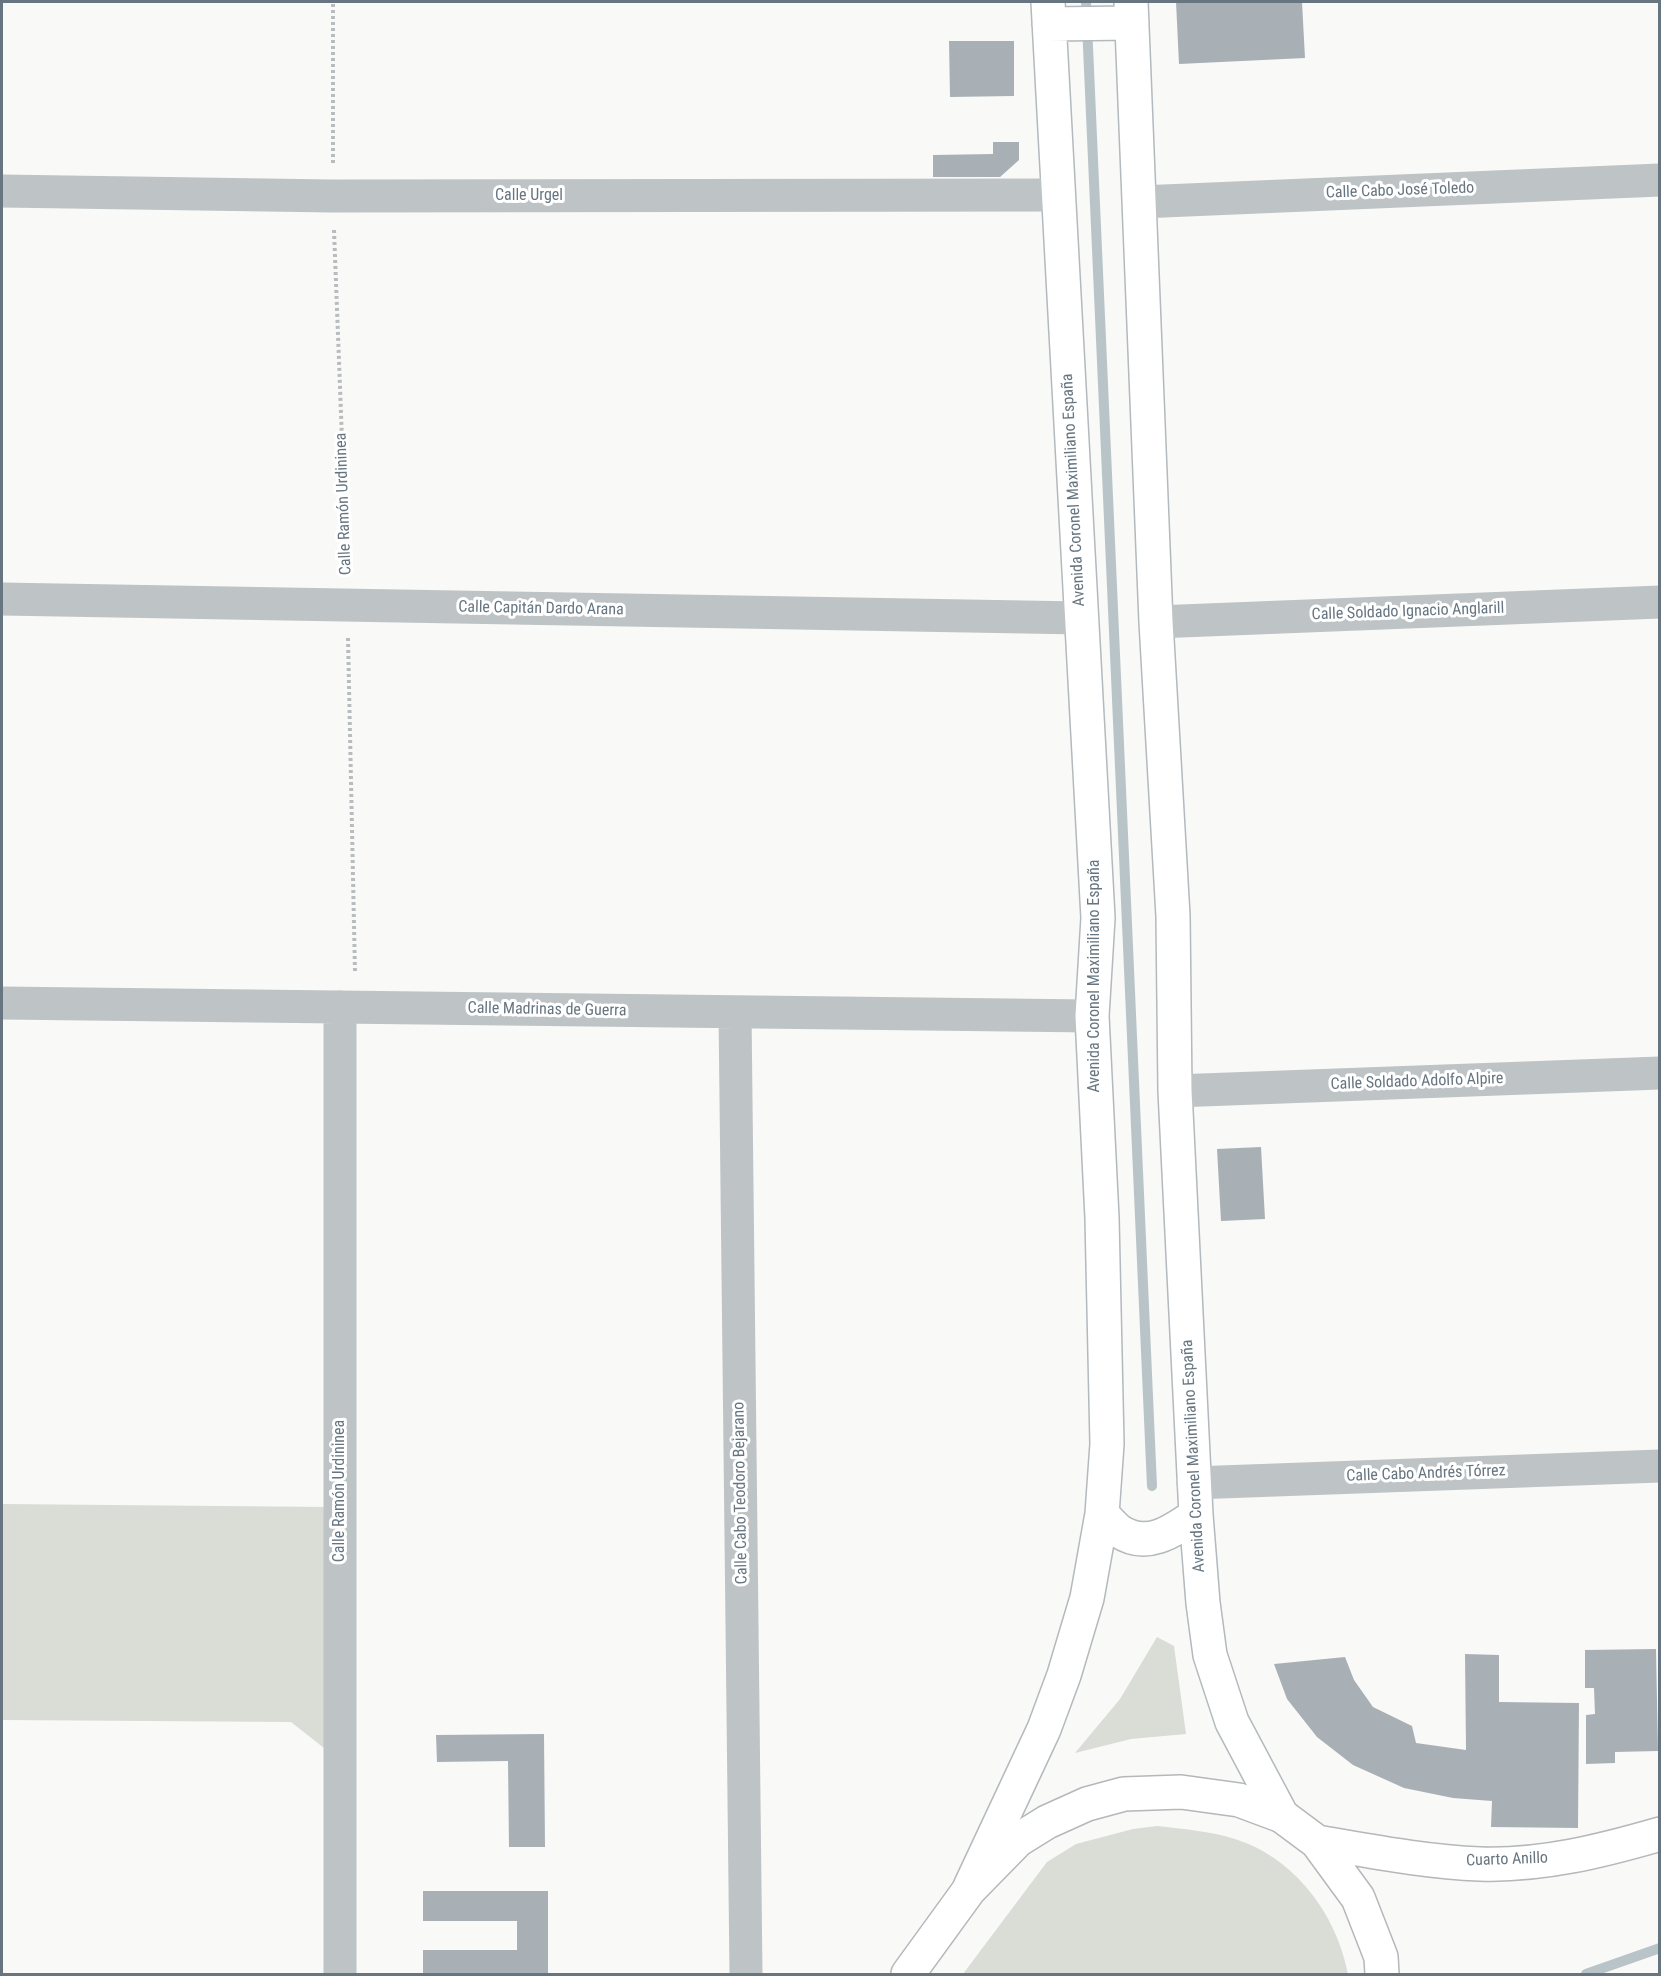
<!DOCTYPE html>
<meta charset="utf-8">
<style>
body{margin:0}
#map{position:relative;width:1661px;height:1976px;overflow:hidden;background:#f9f9f7;font-family:"Roboto Condensed",sans-serif}
canvas{display:block}
.frame{position:absolute;inset:0;border:3px solid #667580;pointer-events:none}
</style>
<div id="map">
<canvas width="1661" height="1976"></canvas>
<div class="frame"></div>
</div>
<script>
const ctx = document.querySelector('canvas').getContext('2d');
ctx.lineJoin = 'round';
function fillPath(path, color) { ctx.fillStyle = color; ctx.fill(path, 'evenodd'); }
function stroke(path, color, width, dash) { ctx.strokeStyle = color; ctx.lineWidth = width; ctx.lineCap = dash ? 'butt' : 'round'; ctx.setLineDash(dash || []); ctx.stroke(path); }
function label(font, color, halo, rows, align = 'center') {
  ctx.font = font + ' "Roboto Condensed",sans-serif'; ctx.lineWidth = 6; ctx.setLineDash([]); ctx.textBaseline = 'middle'; ctx.strokeStyle = halo; ctx.fillStyle = color; for (const [text, x, y, turn = 0] of rows) {
    ctx.save(); ctx.translate(x, y); ctx.rotate((+turn || 0) * Math.PI / 180); ctx.textAlign = isNaN(turn) ? turn : align; if (halo) ctx.strokeText(text, 0, 0); ctx.fillText(text, 0, 0); ctx.restore();
  }
}
fillPath(new Path2D(`
 M2,1504L329,1507L324,1748L291,1722L2,1720Z
 M1157,1637L1174,1646L1186,1734L1131,1739L1075,1753L1120,1699Z
 M1157,1826C1183,1829 1210,1831 1235,1839C1295,1858 1337,1915 1348,1974H963L1047,1862L1076,1844L1133,1829Z`), '#d9ddd6');
stroke(new Path2D(`
 M1086,2L1152,1486
 M1586,1974L1660,1948`), '#b9c4c8', 10);
fillPath(new Path2D(`
 M1176,2H1302L1305,58L1179,64Z
 M949,41H1014V96L950,97Z
 M993,142H1019V160L1000,177H933V155L993,154Z
 M1261,1147L1265,1219L1221,1221L1217,1149Z
 M1656,1649L1658,1751L1615,1752V1763L1586,1764V1715L1595,1714L1594,1688H1585V1650Z
 M1465,1654L1499,1655V1702L1579,1703L1578,1828L1491,1827L1492,1801L1453,1798L1404,1788L1353,1765L1317,1737L1287,1699L1274,1664L1345,1657L1354,1680L1373,1707L1412,1726L1416,1743L1466,1750Z
 M544,1734L545,1847H509L508,1761L437,1762L436,1735Z
 M423,1891H548V1974H423V1950H517V1921H423Z`), '#a8b0b6');
const secondary = new Path2D(`
 M1131,2L1156,622L1173,916L1175,1091L1196,1515L1203,1603L1210,1655L1232,1722L1282,1816
 M1049,24L1132,23
 M1102,1514C1107,1519 1113,1526 1119,1531C1147,1550 1173,1531 1196,1515
 M970,1887L1044,1729L1064,1675L1087,1598L1102,1514L1107,1444L1102,1218L1092,1016L1098,918L1048,2`);
const highway = new Path2D(`
 M1317,1842C1370,1851 1426,1862 1480,1864C1542,1866 1601,1851 1660,1834
 M908,1974L969,1890L1018,1840L1047,1822L1087,1804L1124,1794L1181,1792L1239,1800L1282,1816L1317,1842L1358,1898L1381,1957L1382,1974`);
stroke(secondary, '#b3b9bd', 36);
stroke(highway, '#b4b8bb', 36);
stroke(new Path2D(`
 M333,163V2
 M334,230L347,570
 M348,638L355,972`), '#b9bcbf', 4, [3, 3]);
stroke(new Path2D(`
 M2,191L332,196L1057,195
 M1140,202L1660,180
 M2,599L1081,618
 M1156,622L1660,602
 M2,1003L1092,1016
 M340,1007V1974
 M735,1012L746,1974
 M1175,1091L1660,1073
 M1193,1483L1660,1466`), '#bec3c6', 33);
stroke(secondary, '#fff', 33);
stroke(highway, '#fff', 33);
label('16px', '#667580', '#fff', [
 ["Calle Cabo José Toledo",1400,191,-2],
 ["Calle Urgel",529,196],
 ["Avenida Coronel Maximiliano España",1074,490,-93],
 ["Calle Ramón Urdininea",344,504,-92],
 ["Calle Capitán Dardo Arana",541,609,1],
 ["Calle Soldado Ignacio Anglarill",1408,612,-2],
 ["Avenida Coronel Maximiliano España",1095,976,-90],
 ["Calle Madrinas de Guerra",547,1010,1],
 ["Calle Soldado Adolfo Alpire",1417,1082,-2],
 ["Avenida Coronel Maximiliano España",1194,1456,-93],
 ["Calle Cabo Andrés Tórrez",1426,1474,-2],
 ["Calle Ramón Urdininea",340,1491,-90],
 ["Calle Cabo Teodoro Bejarano",741,1493,-91],
 ["Cuarto Anillo",1507,1860,-2]
]);
</script>
